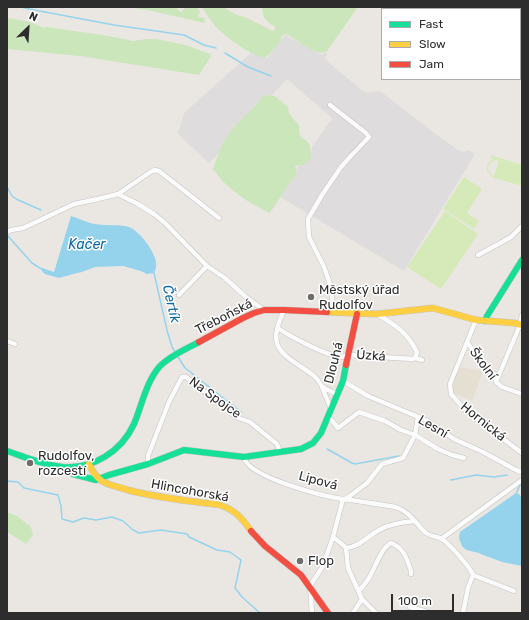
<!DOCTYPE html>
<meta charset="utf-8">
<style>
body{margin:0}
#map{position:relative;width:529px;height:620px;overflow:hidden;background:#eae7e2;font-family:Rubik,sans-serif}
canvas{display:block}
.frame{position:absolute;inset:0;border:8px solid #2d2d2d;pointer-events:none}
.legend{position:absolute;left:381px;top:8px;width:140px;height:72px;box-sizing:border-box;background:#fff;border:1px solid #ababab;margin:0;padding:5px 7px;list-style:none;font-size:12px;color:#2d2d2d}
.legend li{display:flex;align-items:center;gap:8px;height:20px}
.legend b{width:20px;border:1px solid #ababab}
.north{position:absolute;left:8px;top:8px;width:40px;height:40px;-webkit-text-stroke:3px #fff;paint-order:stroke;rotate:25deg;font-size:11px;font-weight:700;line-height:16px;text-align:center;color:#2d2d2d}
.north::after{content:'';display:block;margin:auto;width:14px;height:18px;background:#2d2d2d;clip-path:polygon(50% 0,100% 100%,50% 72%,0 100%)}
.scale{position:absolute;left:391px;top:594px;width:63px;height:18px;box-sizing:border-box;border:2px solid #2d2d2d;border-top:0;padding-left:5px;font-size:12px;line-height:14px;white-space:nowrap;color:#2d2d2d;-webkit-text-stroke:3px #fff;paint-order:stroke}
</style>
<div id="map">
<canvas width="529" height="620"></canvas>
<div class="frame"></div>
<ul class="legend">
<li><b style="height:5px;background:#16e098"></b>Fast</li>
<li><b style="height:5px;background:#ffcf43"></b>Slow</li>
<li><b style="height:5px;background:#f24e42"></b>Jam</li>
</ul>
<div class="north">N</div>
<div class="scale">100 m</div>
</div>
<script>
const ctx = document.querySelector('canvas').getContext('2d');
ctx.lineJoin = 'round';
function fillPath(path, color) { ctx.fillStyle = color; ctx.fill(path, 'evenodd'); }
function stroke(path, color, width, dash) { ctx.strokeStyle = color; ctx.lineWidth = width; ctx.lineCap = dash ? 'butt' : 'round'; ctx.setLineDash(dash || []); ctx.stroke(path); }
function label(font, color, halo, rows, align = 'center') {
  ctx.font = font + ' Rubik,sans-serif'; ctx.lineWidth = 3; ctx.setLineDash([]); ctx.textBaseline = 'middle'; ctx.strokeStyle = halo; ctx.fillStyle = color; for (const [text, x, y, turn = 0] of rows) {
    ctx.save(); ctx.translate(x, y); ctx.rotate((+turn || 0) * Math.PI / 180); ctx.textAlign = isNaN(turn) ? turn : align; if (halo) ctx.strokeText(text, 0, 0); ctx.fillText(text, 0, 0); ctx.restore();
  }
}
fillPath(new Path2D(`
 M285,35L322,55L325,52L327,54L325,57L327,61L363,91L368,93L379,91L388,97L437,135L457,149L463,152L469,150L475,154L404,271L280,197L287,187L297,174L296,170L299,165H304L311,152V149L332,118L287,79L272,95H267L263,96L221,146L219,153L209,163L177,133L179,129L185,112L251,53L259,56L267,58Z`), '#dfdcde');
fillPath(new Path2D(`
 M458,367L483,371L472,401L456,394H455L453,390V380Z`), '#e5dfd1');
fillPath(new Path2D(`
 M130,7H175L181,12L185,8L184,7H196L200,11L198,17L204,18L205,23L152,11Z
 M202,7H225L226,9L237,15L245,17L273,31L275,30V27C266,20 263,20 262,7H358L327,51C314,58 297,38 285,34L282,36C281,41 278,45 274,49C272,51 269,56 265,57C256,60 222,34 216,27C211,21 206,14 202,7Z
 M7,18L30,22L44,28L47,27L108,36L133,41L146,39H156L186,45L210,54L211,56L210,58L199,75L80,56L7,49Z
 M267,95L275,96L288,107L289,113L294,120L297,122L299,126V131L301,137L308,142L310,146L311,159L304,165H298L295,167L297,174L287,187L270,213C248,203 227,189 213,169L221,146L232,129L254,107L263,96Z
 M7,512L17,516L31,527L33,535L26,544L7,532Z`), '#cbe6bb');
fillPath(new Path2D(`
 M491,155L522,165V168L495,160L490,163C487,168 488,173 494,176L499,161L522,168V181L521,184L516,183L522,185V186L494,178L490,175L487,171V166L489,162L493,159L491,158Z
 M464,177L482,189L467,213L479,221L474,229L443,209Z
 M445,211L478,234L441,289L407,267Z`), '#d6eab9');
fillPath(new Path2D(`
 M71,216C79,218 87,223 95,224C106,226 118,224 129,227C140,231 159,256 156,267C156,269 155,271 154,273L147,274L141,271L123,266L95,267L82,272L77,273L59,278L45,274L42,271V268L54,272Z
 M516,493L519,494L522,498V566L502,562L483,555L479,553L466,550L462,546L460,541L459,537L460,532Z`), '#95d3ed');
stroke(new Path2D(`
 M21,7L29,9L114,25L184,35L204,45L216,48
 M225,53L248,67L271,76
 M7,187L12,196L16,199L41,210
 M7,235L32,263L43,270
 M152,272L154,273L167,330L172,347L175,352
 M177,355L185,368L241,412
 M327,449L352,463L355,464L399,456
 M451,480L476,475L494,477L507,475
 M7,481L18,482L24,488L58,495L61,506L62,519L73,522L84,518L96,520L112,517L123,521L133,530L139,533L161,530L187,534L189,537L217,550L230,552L241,560L235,588L242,597L260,613
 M516,494L520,485V483`), '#95d3ed', 1.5);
const street = new Path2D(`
 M330,105L366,133L369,137L349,158L341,167L322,195L308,219L309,237L324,267L330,284L334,312
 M118,194L138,204L154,214L165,223L207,266L225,278L246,297L264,310
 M7,232L11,230L23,228L34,223L74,204L98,199L118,194L152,171L155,170L159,171L219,218
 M478,255L504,241L511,237L522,226
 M179,295L207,266
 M284,310C280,320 274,332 277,343C280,357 306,368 316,378C319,380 320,385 323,387C327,390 333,392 337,394
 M377,314C395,325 407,332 417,352L415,358
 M476,320L450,384L451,394L465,410L522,453
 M278,328C289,336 329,357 342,357C342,357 347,355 348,355L413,359L415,358L422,360
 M7,341L15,344
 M467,342L484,366L495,375L496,382L502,387L522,394
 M343,381L368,396L428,421L454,439L483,452L516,470L522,472
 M496,382L520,325L522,315
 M322,387L331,409
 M328,416L338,428L359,412L385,421L401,430L415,435L438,449L452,455L464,458
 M244,457C247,477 323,496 342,499C345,500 348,499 351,500L396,507C410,512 416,524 426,533C432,537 435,536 440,538C447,541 471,568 473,575L514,591
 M148,464V456L169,402L182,377H186L236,417L250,422L277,444L280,452
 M345,499L350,496L367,483L382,464L403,458L415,435L418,417
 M333,537L342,544L346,548L348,568L362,599L376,613
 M441,539L522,480
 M346,548C359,547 368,536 379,530C390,524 402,522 415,521
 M359,591C362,587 366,583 369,578C375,568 381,548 391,543C404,548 407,559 411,571V574
 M410,607L431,613
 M312,613L310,586L323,566L333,537L343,499
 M353,613L362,599
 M463,613L468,588L473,575`);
const fast = new Path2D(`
 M485,321L487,316L522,260
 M7,451C25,457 43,465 63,467C93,469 121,452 134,424C142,405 146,382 160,366C171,355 186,349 199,342
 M73,474L96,480L109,475L148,464L184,450L244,457L301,449L313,443L321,433L343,381L346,365`);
const slow = new Path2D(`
 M327,312L377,314L433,308L476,320L514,323L522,325
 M89,464C92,471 96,477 102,481C110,486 120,487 128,490C158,498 189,501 220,505C235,510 242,518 251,531`);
const jam = new Path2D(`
 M199,342L243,318L254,313L264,310H284L327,312
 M346,365L357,314
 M251,531L265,546L301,575L328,613`);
stroke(street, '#c4c3c3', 5.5);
stroke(fast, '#c4c3c3', 7);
stroke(slow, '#c4c3c3', 7);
stroke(jam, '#c4c3c3', 7);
stroke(street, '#fcfbfb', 4.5);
stroke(fast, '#16e098', 6);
stroke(slow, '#ffcf43', 6);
stroke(jam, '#f24e42', 6);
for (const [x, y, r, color] of [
 [311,297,4,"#6f6e6c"],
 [30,463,4,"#6f6e6c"],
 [300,561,4,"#6f6e6c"]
]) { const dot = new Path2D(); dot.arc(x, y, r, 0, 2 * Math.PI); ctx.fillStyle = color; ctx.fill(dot); stroke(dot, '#fff', 1.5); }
label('13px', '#2d2d2d', '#fff', [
 ["Městský úřad",319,290],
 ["Rudolfov",319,305],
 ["Rudolfov,",38,456],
 ["rozcestí",38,471],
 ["Flop",308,561]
], 'left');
label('13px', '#2d2d2d', '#fff', [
 ["Třeboňská",224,317,-27],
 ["Úzká",371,356,4],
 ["Dlouhá",334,363,-76],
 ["Školní",483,364,53],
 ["Na Spojce",215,398,36],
 ["Hornická",483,422,39],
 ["Lesní",433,427,30],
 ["Lipová",318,481,15],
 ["Hlincohorská",190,491,10]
]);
label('italic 14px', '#0b6aa3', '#fff', [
 ["Kačer",87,245],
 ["Čertík",171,304,77]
]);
</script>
